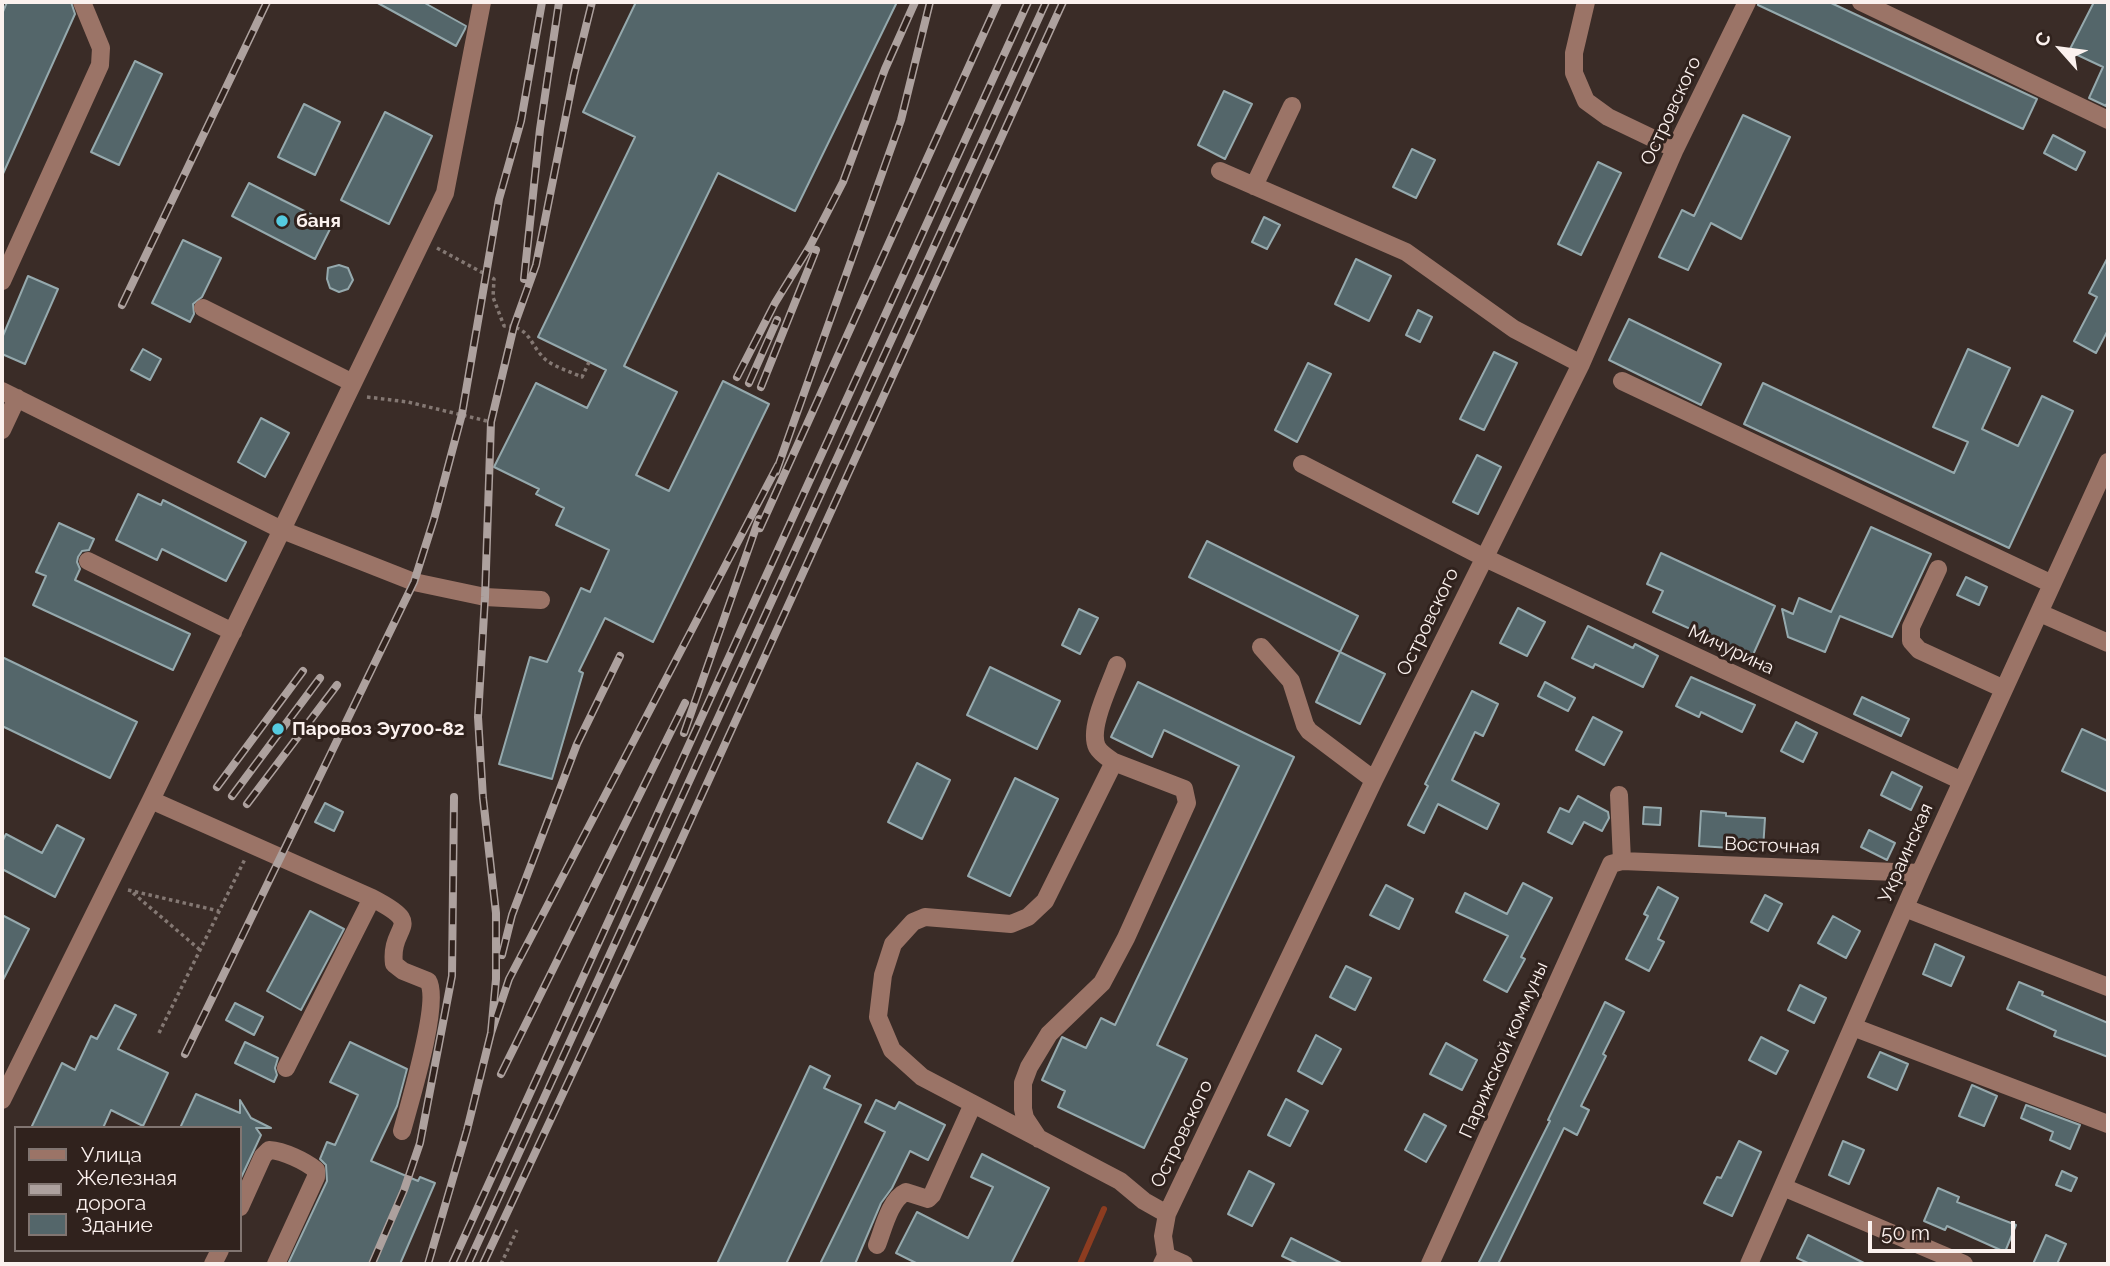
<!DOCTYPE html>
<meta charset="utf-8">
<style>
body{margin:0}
#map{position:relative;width:2110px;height:1266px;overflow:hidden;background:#3a2c27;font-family:Raleway,sans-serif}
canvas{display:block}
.frame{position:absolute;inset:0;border:4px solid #fbf1ee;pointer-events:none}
.legend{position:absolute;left:14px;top:1126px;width:228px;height:126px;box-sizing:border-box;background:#30221d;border:2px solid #817571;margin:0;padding:9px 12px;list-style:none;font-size:21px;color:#fbf1ee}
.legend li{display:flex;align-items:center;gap:14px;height:35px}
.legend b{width:35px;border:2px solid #817571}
.north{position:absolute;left:2026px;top:14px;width:70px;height:70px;-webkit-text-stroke:5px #30221d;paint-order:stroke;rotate:298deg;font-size:19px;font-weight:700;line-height:28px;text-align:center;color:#fbf1ee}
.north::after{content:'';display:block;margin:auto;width:24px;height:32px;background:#fbf1ee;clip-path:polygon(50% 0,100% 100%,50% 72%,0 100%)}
.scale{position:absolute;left:1868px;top:1221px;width:147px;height:32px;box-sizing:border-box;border:4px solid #fbf1ee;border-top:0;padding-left:9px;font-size:21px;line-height:24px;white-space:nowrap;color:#fbf1ee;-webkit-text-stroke:5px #30221d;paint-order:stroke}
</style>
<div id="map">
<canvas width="2110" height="1266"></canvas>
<div class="frame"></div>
<ul class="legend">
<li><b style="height:9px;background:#9b7467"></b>Улица</li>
<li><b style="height:9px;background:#ada19e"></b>Железная дорога</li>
<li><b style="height:19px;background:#54666a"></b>Здание</li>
</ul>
<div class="north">С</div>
<div class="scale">50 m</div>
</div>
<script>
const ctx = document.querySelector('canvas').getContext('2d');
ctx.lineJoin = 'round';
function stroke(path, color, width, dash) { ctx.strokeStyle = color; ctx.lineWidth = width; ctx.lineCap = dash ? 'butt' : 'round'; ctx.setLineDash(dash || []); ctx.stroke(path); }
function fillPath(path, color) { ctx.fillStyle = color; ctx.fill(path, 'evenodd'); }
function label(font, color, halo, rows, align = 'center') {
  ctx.font = font + ' Raleway,sans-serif'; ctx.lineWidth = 6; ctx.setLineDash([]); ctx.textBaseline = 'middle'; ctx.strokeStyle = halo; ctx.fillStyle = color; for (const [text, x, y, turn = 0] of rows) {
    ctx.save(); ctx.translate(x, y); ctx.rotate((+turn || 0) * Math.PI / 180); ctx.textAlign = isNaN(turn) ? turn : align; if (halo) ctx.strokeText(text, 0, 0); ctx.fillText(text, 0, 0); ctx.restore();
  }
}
stroke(new Path2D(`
 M1080,1264L1104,1209`), '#8c3c20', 6);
const building = new Path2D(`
 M7,2H71L75,14L2,176V14Z
 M376,2H423L466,26L465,29L456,46Z
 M636,2H897L795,211L718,173L624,366L677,392L636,475L669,491L723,381L769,404L653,642L605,618L579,671L583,673L552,779L499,764L530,657L547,662L581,588L590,592L609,550L556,525L564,508L536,494L539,489L494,467L536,383L587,408L606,370L538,337L635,137L583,112Z
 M1758,2H1829L2037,99L2023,129L1758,5Z
 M2094,2H2108V100L2106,106L2089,98L2103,67L2069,51Z
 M135,61L162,74L119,165L91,152Z
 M1224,91L1252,104L1225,159L1198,145Z
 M304,104L340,122L315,175L278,157Z
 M385,112L432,136L389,224L341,200Z
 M1743,115L1790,137L1741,239L1711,223L1688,270L1659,257L1682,210L1694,216Z
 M2053,135L2085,152L2076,170L2044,153Z
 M1412,149L1435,160L1416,198L1393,187Z
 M1598,162L1621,173L1581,255L1558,244Z
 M249,183L332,225L315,259L232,216Z
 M1264,217L1280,225L1267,249L1252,242Z
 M183,240L221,258L202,297L193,304L194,314L190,322L152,303Z
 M2108,257V330L2096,353L2074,341L2097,297L2089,293Z
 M1356,259L1391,276L1369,321L1335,304Z
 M339,265L348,268L353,280L348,289L339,292L330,288L327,279L328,268Z
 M28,276L58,289L25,364L2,354V338Z
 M1418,310L1432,317L1420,342L1406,335Z
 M1629,319L1721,364L1701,405L1609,360Z
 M143,349L161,359L150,380L131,370Z
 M1968,349L2010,368L1982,429L2018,446L2042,396L2073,411L2009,548L1744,424L1763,383L1954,473L1968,442L1933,427Z
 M1494,352L1517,363L1484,430L1460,419Z
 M1308,363L1331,374L1297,442L1275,430Z
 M261,418L289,433L265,477L238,462Z
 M1477,455L1501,467L1478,514L1453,502Z
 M138,494L161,505L163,500L246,542L226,581L162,549L157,560L116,540Z
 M59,523L94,539L89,550L82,551L78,557L77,562L80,569L75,580L190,634L173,670L33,605L46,576L36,572Z
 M1871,527L1931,554L1892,637L1840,616L1825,652L1788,637L1782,609L1793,614L1799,598L1831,612Z
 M1207,541L1358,616L1340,652L1189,577Z
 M1661,553L1775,606L1752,657L1653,612L1663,591L1647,584Z
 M1966,577L1987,587L1979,605L1957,595Z
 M1518,608L1545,622L1527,656L1500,643Z
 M1079,609L1098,618L1080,654L1062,645Z
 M1588,626L1633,648L1635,644L1658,656L1643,687L1595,664L1593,668L1572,658Z
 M1340,652L1385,674L1360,724L1316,702Z
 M2,657L137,722L110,778L2,726Z
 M990,667L1060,701L1037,749L967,715Z
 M1691,677L1755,705L1742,732L1701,712L1699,717L1676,706Z
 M1138,682L1294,757L1157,1045L1187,1059L1144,1148L1058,1107L1065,1091L1042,1080L1062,1037L1086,1048L1101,1018L1115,1025L1239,766L1164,730L1152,757L1111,737Z
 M1545,682L1575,698L1568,711L1538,696Z
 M1472,691L1498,704L1483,736L1475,732L1452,780L1499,804L1487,829L1438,804L1424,833L1408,825L1428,786L1425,784Z
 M1862,697L1909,719L1901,736L1854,714Z
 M1593,717L1622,732L1604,765L1576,750Z
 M1796,722L1817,733L1803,762L1781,751Z
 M2082,729L2108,741V792L2062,771Z
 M917,763L950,780L922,839L888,822Z
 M1892,772L1922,787L1911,810L1881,795Z
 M1015,778L1058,799L1010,896L968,876Z
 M1578,796L1608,812L1609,818L1602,831L1584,822L1572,844L1548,832L1560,808L1569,812Z
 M325,803L343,812L334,831L315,822Z
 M1644,807L1661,808L1660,825L1643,824Z
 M1701,811L1726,813V816L1765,818L1763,850L1699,846Z
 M57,825L84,839L55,897L2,869V842L6,834L42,853Z
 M1869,830L1895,843L1887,860L1861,847Z
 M1523,883L1552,898L1521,957L1525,959L1507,992L1484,980L1508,936L1456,912L1465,893L1507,914Z
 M1386,885L1413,899L1399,929L1370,915Z
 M1658,887L1678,898L1658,939L1664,942L1649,971L1626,959L1648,916L1644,914Z
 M1765,895L1782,904L1768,931L1751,922Z
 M310,911L344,929L301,1010L267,991Z
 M2,915L29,929L2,982Z
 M1833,916L1860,931L1846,958L1818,943Z
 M1935,944L1964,957L1951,986L1923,974Z
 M1346,966L1371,978L1355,1010L1330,997Z
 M2019,982L2043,992L2042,995L2108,1023V1057L2054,1036L2056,1031L2007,1009Z
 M1800,985L1826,998L1814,1023L1788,1010Z
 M1605,1002L1624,1012L1603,1054L1606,1056L1581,1106L1589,1110L1577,1135L1564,1128L1498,1264H1478L1550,1121L1548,1120Z
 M235,1003L263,1017L254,1035L226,1020Z
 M115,1005L136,1015L118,1049L168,1073L143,1126L111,1110L103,1128H31L62,1063L75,1070L91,1036L97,1039Z
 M1316,1035L1341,1049L1322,1084L1298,1071Z
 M1761,1037L1788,1051L1776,1074L1749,1060Z
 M245,1042L278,1058L275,1068L277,1075L274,1082L235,1063Z
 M350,1042L407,1069L397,1106L371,1161L418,1181L420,1177L435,1183L400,1264H288L327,1181L326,1165L320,1159L327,1142L335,1145L358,1095L330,1082Z
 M1446,1043L1477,1060L1462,1090L1430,1074Z
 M1880,1052L1908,1064L1897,1090L1868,1077Z
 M810,1066L830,1076L824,1088L861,1105L786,1264H717Z
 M1972,1085L1997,1096L1984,1126L1959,1116Z
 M196,1094L240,1113V1100L251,1118L271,1128H256L261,1135L240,1180V1128H180Z
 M1286,1099L1308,1111L1290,1146L1268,1135Z
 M876,1100L895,1109L899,1102L945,1125L928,1160L910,1151L892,1188L881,1203L855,1264H820L885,1132L865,1122Z
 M2026,1105L2080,1125L2070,1149L2050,1140L2053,1132L2021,1118Z
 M1424,1114L1446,1126L1426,1162L1405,1150Z
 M1739,1141L1761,1152L1732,1216L1704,1203L1717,1177L1721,1178Z
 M1843,1141L1864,1150L1849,1184L1829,1175Z
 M982,1154L1049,1188L1011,1264H918L896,1253L917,1212L968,1238L993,1187L971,1177Z
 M1249,1171L1274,1184L1252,1226L1228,1214Z
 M2062,1171L2077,1178L2071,1191L2056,1185Z
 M1938,1188L1959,1197L1957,1202L2016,1225L2005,1252L1947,1226L1945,1230L1924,1221Z
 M1808,1235L1866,1264H1810L1797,1258Z
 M2046,1235L2066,1244L2057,1264H2033Z
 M1291,1238L1343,1264H1299L1282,1256Z`);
fillPath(building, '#54666a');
stroke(building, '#95a9ad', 2);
stroke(new Path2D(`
 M437,248L494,279L493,297L504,326C531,326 529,345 546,360C555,367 571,372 582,377L589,362
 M367,397L408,402L491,422
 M128,890L219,911
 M133,893L199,949
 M159,1033L245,859
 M501,1264L517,1230`), '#847873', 3.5, [3.5, 3.5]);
stroke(new Path2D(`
 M1586,2L1574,53V73L1586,101L1608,117L1675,149
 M1861,2L2108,120
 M1220,171L1406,252L1514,329L1581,364
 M1254,186L1292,106
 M2,281L100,65L101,48L82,2
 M203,308L353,383
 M1622,381L2052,584
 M2,391L282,530L414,582L485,597L541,600
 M2,430L17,398
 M1302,464L1483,557L1962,781
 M88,561L233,632
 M1938,569L1911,627V641L1919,650L2004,689
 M2040,613L2108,643
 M1261,647L1291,681L1305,725L1309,731L1374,780
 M1114,762C1107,757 1101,754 1097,747C1088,728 1110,685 1117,665
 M1619,795L1622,861
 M151,800L372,898C428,927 389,923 394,964L403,971L428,981C441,1001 409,1105 402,1131
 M1905,908L2108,987
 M1853,1027L2108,1124
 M286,1068L372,898
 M2,1100L151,800L445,193L482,2
 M1039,1139L1025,1118L1023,1109V1083L1029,1067L1049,1034L1102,983L1126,938L1187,803L1184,789L1114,762L1045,901L1028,917L1011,924L925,917L913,922L893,944L883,975L878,1017L892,1050L922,1077L1120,1181L1144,1201L1167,1214
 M1783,1187L1964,1264
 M240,1207L263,1156L269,1150C284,1151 305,1161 316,1170V1177L276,1264
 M877,1245C883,1230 890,1199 906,1192L928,1199L932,1195L973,1104
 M1166,1256L1184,1264
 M213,1264L220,1250
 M1162,1264L1166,1256L1163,1236L1167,1214L1374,780L1581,364L1675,149L1747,2
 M1430,1264L1611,864L1622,861L1920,873
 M1749,1264L1920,873L2108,462`), '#9b7467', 18);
const rail = new Path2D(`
 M524,279L540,129L559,2
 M122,305L267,2
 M737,377L775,303L810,246L843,182L885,69L915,2
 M749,383L777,320
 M761,387L816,250
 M776,472L901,120L930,2
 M760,528L998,2
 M684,733L759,519
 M217,787L303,671
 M232,796L320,678
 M247,804L337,685
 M502,955L512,915L577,744L620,656
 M491,1033L496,979V913L483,798L478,717L485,597L491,422L514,326L536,265L574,75L592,2
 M185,1054L414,582L434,519L462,414L499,199L521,121L542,2
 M501,1074L685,703
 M372,1264L404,1190L420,1143L452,976L454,797
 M428,1264L467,1130L491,1033L509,979L778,465
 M452,1264L1028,2
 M468,1264L1046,2
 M483,1264L669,867L1063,2`);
stroke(rail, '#ada19e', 8);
stroke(rail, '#30221d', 5, [16]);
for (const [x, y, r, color] of [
 [282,221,7,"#55cadf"],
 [278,729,7,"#55cadf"]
]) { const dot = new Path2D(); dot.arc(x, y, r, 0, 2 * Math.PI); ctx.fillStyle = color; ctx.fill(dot); stroke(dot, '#30221d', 2.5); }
label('19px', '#fbf1ee', '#30221d', [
 ["Островского",1671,111,-65],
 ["Островского",1428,622,-64],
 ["Мичурина",1731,650,25],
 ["Восточная",1772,846,2],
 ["Украинская",1906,853,-66],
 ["Парижской коммуны",1504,1050,-66],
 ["Островского",1182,1134,-64]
]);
label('bold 19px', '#fbf1ee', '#30221d', [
 ["баня",296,221],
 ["Паровоз Эу700-82",292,729]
], 'left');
</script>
